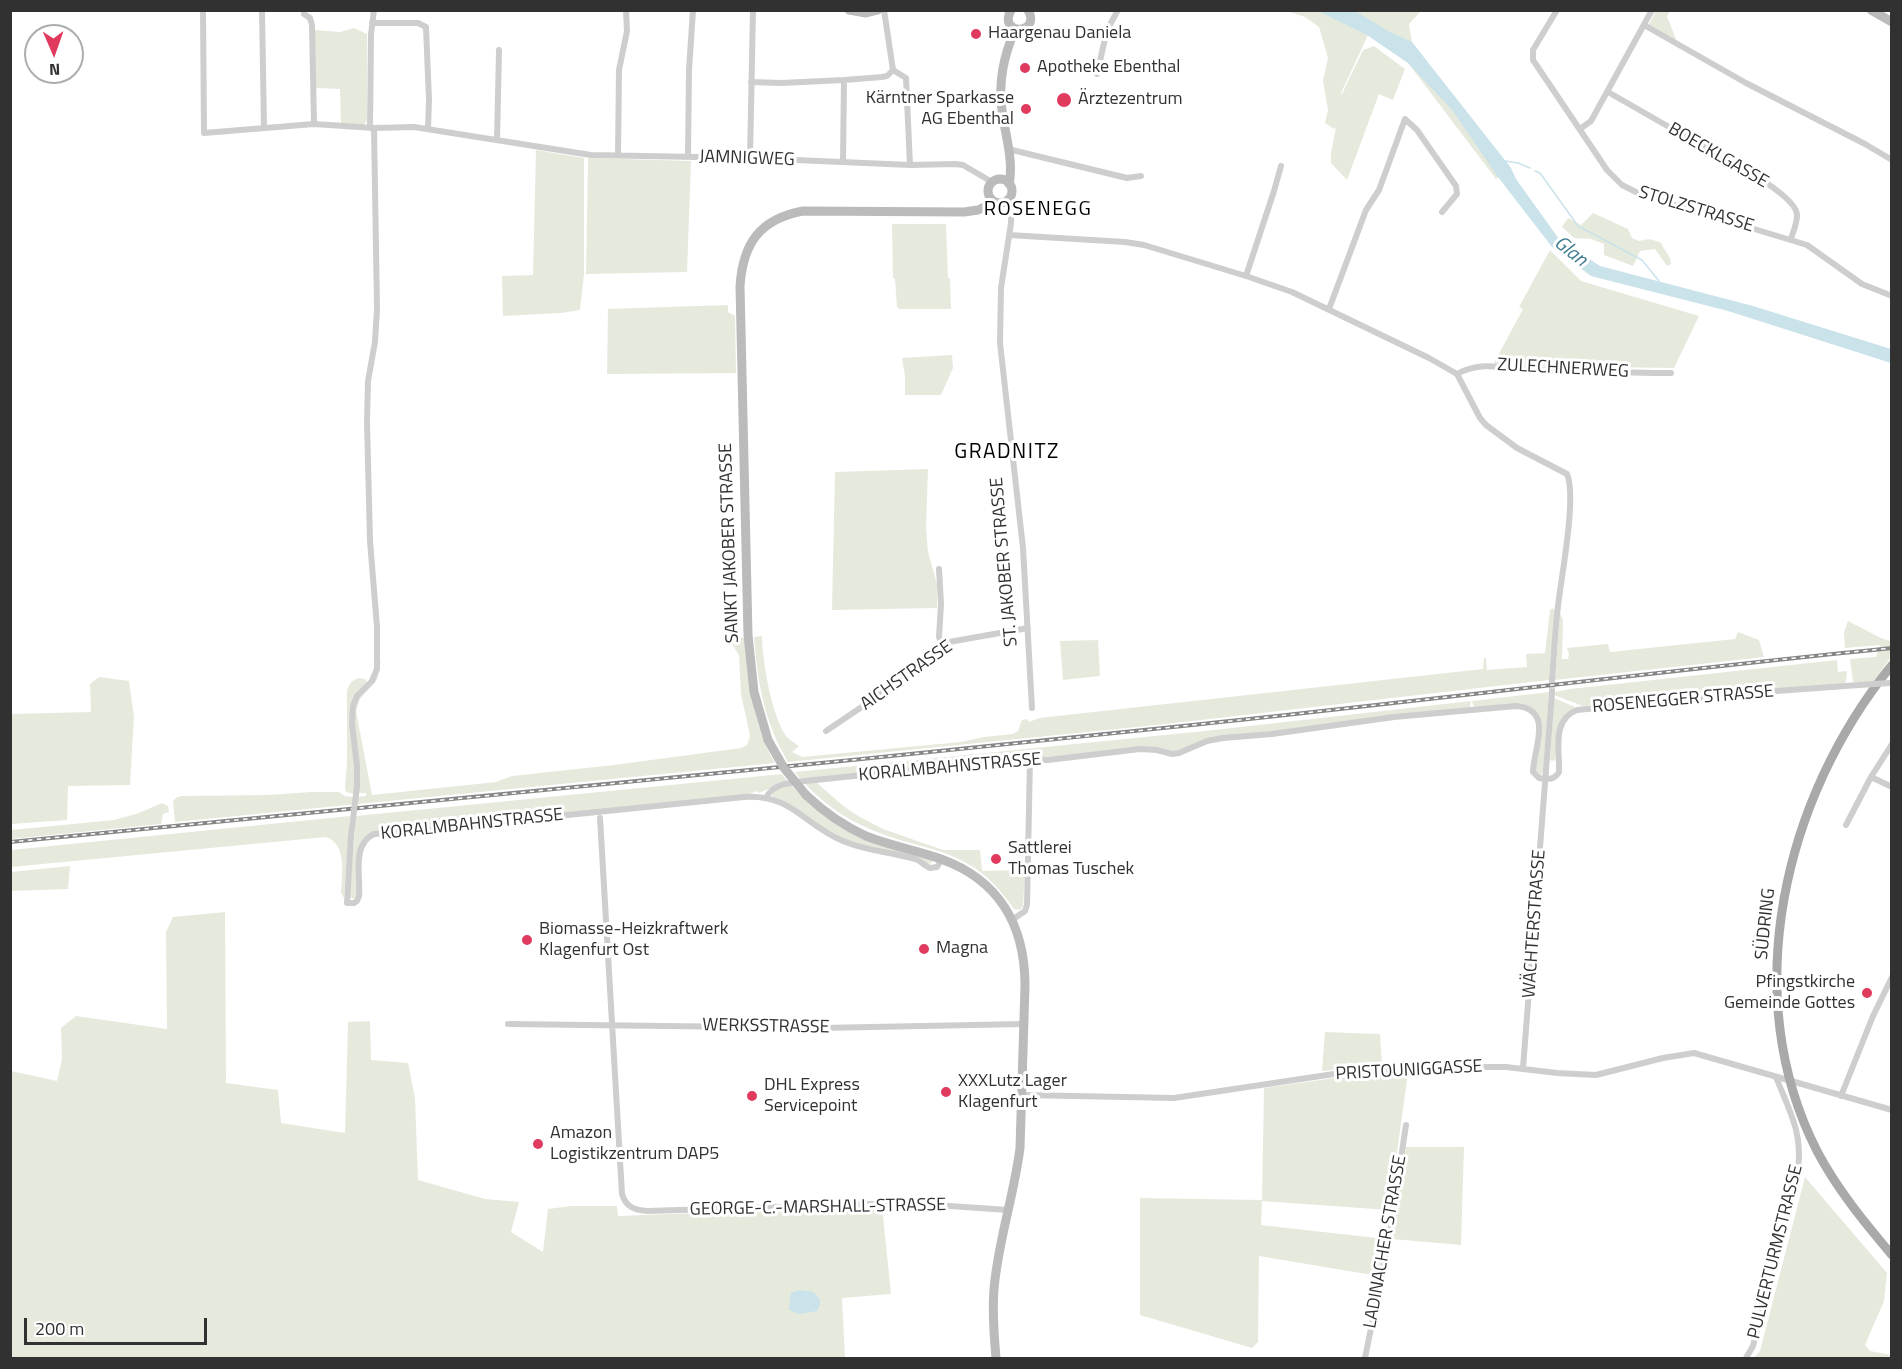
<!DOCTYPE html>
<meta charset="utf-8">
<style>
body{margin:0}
#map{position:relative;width:1902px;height:1369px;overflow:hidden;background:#fff;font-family:"Titillium Web",sans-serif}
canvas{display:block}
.frame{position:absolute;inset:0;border:12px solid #313131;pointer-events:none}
.north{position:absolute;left:24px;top:24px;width:60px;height:60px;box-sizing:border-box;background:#fff;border:2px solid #adadad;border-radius:50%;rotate:178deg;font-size:16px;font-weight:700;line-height:24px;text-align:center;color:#313131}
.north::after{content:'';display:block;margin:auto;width:21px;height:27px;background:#e03b5e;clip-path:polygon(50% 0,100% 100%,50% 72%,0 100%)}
.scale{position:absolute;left:24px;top:1318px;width:183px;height:27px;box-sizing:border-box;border:3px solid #313131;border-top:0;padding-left:8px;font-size:18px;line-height:21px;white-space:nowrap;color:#313131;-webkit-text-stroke:4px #fff;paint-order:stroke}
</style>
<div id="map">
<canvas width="1902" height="1369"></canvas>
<div class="frame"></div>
<div class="north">N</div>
<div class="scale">200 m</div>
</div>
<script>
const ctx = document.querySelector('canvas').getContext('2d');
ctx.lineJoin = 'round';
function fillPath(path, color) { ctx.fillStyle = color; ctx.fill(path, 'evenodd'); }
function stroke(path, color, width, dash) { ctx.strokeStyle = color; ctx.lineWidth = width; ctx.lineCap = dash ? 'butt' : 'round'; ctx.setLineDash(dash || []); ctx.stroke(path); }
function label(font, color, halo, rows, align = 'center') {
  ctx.font = font + ' "Titillium Web",sans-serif'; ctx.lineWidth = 6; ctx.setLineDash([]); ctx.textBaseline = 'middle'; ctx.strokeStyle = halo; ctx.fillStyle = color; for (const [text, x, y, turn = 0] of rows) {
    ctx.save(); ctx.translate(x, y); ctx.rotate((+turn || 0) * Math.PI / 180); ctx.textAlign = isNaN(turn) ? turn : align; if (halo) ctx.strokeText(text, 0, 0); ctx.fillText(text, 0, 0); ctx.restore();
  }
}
fillPath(new Path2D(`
 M1287,11H1421L1409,24L1412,43L1511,168L1496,179L1408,63L1368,35L1342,91L1341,96L1363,50L1374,46L1405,69L1393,100L1379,94L1347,180L1331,163V153L1336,127L1334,129L1325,123L1328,110L1323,81L1328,58L1319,27L1305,17Z
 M1656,11H1670L1667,16L1677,42L1648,26Z
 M354,28L367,34V120L364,125L341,123L340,89L315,88L314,30L340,32Z
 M536,150L584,158V274L580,310L561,313L503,316L502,276L533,275Z
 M588,158L691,161L687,272L586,274Z
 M1593,213L1628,229L1632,238L1639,241L1649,239L1660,242L1670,258L1671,264L1667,266L1655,249L1640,251L1633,266L1604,255V244L1591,239L1574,238L1562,227L1568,218L1581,225Z
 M892,224H946L948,278H950L951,309H900L897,307L895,279L893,278Z
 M1550,250L1581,281L1699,316L1674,368L1527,366L1494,363L1523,309L1519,307Z
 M728,305V312L735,316L736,373L607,374L608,309Z
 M952,355L953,368L941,395H905V376L902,358Z
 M928,469L926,527L928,552L937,584V608L832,610L835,472Z
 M1553,608L1555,610L1549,680L1157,725L788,762C764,721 758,685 754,637L762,636C762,659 772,719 787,737C791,741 795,743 799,746L792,752L802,757L961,742L984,737L1013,734L1018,731L1022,720L1027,719L1029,722L1039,718L1483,669L1484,658H1486L1487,670L1527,667L1526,654L1545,653L1550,610Z
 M1560,613L1563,620L1562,659H1568L1569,654L1567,648L1608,644L1610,652L1735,639L1738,632L1759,640L1764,657L1555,680Z
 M1848,621L1883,639L1891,641V657L1873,682H1853L1850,659L1876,657L1880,645L1845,648L1844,632Z
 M739,637L744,638C750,681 753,726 775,763L175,822L173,801L177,797L182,796L267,795L311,792H339L345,796L352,797L366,796V793H358L354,724L355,702L368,689L381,660L377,680L360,699L356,711L372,795L496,782L512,776L614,765L741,748L747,745L750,736L741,694L739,656L731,641L732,639Z
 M1098,640L1100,676L1063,680L1060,641Z
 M1837,660L1838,672L1847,671L1846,682L1840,685L1751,691L1583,706L1554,695L1555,692L1570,689Z
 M99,677L129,681L134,717L130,785L68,786L67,820L11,824V714L91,712L90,684Z
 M358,678L365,679L367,683L354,697L355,785L353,794L346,792L345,787L347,763V690L351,682Z
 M1549,692L1543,772L1541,775H1538L1535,772C1539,752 1551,709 1521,704L1474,708L1472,701Z
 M1554,698L1575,707L1566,713L1560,721L1555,760L1552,761L1550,760Z
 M1471,701L1470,708L1273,732L1226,736L1185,749L1172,751L1158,747L800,779L795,772L1205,731Z
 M782,774L787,781L759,793L757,791L747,795L365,838L357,894L354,899L349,897L356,816Z
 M816,782L842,805L858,816L883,829L943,850H980L982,871L1019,870L1020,872H1025L1023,906L1020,910L1014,909C1001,891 988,875 968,864C948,852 925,847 903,841C861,828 834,814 804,783Z
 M791,785C834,833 873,842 932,860V863L928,864L875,849L835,836L790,804L772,796C773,788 783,787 791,785Z
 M162,803L168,806L169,812L163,814L161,824L11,839V830L114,820L139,813Z
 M350,816L344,898L341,893C342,876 347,843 326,837L11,867V850Z
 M70,866L68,889L11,891V872Z
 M225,912L226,1083L278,1090L281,1123L345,1133L348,1022L370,1021L371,1060L408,1063L415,1098L418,1180L485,1199L519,1202L511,1232L543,1252L548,1209L571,1206H617L618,1216L882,1206L891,1294L842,1298L845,1358H11V1071L57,1081L62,1059L61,1028L76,1016L167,1029L166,932L173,917Z
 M1325,1032L1380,1034L1382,1066L1322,1071Z
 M1408,1073L1389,1210L1262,1201L1261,1225L1386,1239L1378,1276L1259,1256L1258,1342L1252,1348L1140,1315V1198L1262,1200L1264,1088L1334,1078Z
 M1406,1147H1464L1461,1245L1392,1239Z
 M1805,1177L1887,1273L1884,1301L1865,1345L1870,1351L1891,1355V1358H1754L1760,1351Z`), '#e6eadd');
fillPath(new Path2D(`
 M1318,11H1355L1388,31L1412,42L1511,168L1516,179L1559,239L1600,266L1753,306L1891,349V363L1728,311L1591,276L1552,247L1498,177L1453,111L1408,63L1367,35Z
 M800,1290L813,1292L820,1299V1305L817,1311L799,1314L789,1310L791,1293Z`), '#cae2ea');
stroke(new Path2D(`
 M1505,161L1518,163L1530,168
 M1535,171L1540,173L1578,226L1642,260L1659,281`), '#cae2ea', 1.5);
stroke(new Path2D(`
 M1552,692V680`), '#d6d6d6', 6, [6, 3]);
stroke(new Path2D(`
 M203,10L204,133L314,124L374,128L414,127L591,155L750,158L910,165L955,164L963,165L992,182
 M262,10L264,128
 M884,10L893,70L906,78L910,165
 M1557,10L1533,50V60L1607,170L1622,185L1642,195L1807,245L1862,284L1892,296
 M304,14L310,18L312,25L314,124
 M372,23H418L426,27L429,100L428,129
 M1644,25L1746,83L1865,144L1892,160
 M1097,74L1107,30L1118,10
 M751,82L781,83L844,80
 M1608,92L1765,182C1774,188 1798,204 1797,216C1797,223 1793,232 1791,239
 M370,128L371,34L374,10
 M1580,129L1591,121L1652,10
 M497,140L499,50
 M1008,149L1127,178L1141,176
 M618,155L619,70L627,31L626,10
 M688,157L689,70L693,10
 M750,158L753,10
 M843,162L844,80L882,77L887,76L893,70
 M1007,200L1011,211V223L1001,288L1000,343L1023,548L1032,708
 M1009,235L1125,242L1144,245L1246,276L1292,292L1429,358L1457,374L1480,418L1486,425L1517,448L1567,474C1577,497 1561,578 1558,606C1555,631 1554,656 1552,680
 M1246,276L1274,191L1281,166
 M1329,309L1366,210L1379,190L1405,119L1417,130L1456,186L1457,194L1442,212
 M1457,374C1482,360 1507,369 1533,370C1579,371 1625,373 1671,373
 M939,569L941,604L939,637L943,647
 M826,731L884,692L949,642L1028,628
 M1892,744L1871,777L1892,787
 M357,786V766L352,724L353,706L357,696L372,681L377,669V627L370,541L367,423L368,381L375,342L377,309L374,128
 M766,798C773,783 790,783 805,781L1011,760H1048L1140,749L1157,750L1172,754L1179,753L1207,741L1223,738L1272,734L1394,717L1516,706C1555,709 1533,750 1533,772L1539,778C1547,780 1555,780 1559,772C1560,751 1551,720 1577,710L1749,693L1859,685
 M600,818L622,1194C626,1207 634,1210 647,1211L906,1203L1008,1210
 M1846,825L1871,777
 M351,836L347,903H354L357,901L359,896C361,876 351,845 374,834L450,829L509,821L744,797C792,794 804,825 843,841C866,851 891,852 915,859C921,861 925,866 930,868L937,867L942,859
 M1012,920L1025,911L1027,905L1030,760
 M508,1024L821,1028L1024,1024
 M1523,1068L1552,692
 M1023,1095L1174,1098L1334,1074L1434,1067H1506L1557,1073L1596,1075L1663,1058L1694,1053L1892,1110
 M1841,1096L1873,1016L1892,977
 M1365,1358L1388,1244L1406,1125
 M1746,1358L1753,1346L1798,1169C1803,1133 1789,1110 1776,1077`), '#cecece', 6);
stroke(new Path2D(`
 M849,10L866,13L878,10
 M1011,10C997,36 1042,35 1028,10
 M1871,10L1892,22
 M988 191a12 12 0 1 1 24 0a12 12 0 1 1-24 0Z
 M1009,184C1014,160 1005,135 1002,110C998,81 1004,56 1015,29
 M768,740L754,692L748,635L740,286C743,243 760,219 803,211L964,212L978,210L995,202
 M806,795C824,812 844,826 866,836C891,846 916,850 941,859C999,880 1025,925 1025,986L1020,1148C1014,1196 998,1241 994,1289C992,1313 994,1335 996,1358`), '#bbb', 9);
stroke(new Path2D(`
 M1892,665C1784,797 1737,995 1817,1151C1837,1189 1864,1222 1892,1255`), '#a9a9a9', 9);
const rail = new Path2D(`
 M10,842C408,803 805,766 1202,724C1432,700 1661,671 1892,648`);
stroke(rail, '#868686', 4);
stroke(rail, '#fff', 1.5, [4.5]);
stroke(new Path2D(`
 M1859,685L1890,683
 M351,836L357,786`), '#cecece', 6);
stroke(new Path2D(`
 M768,740L784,768L806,795`), '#bbb', 9);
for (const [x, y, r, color] of [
 [976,34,6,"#e03b5e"],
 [1025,68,6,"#e03b5e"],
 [1064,100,8,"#e03b5e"],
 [1026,109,6,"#e03b5e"],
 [996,859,6,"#e03b5e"],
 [527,940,6,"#e03b5e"],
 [924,949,6,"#e03b5e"],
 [1867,993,6,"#e03b5e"],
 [946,1092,6,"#e03b5e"],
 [752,1096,6,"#e03b5e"],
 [538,1144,6,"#e03b5e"]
]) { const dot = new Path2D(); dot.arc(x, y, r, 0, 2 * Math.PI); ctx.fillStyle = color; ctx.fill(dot); stroke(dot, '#fff', 2); }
label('18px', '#313131', '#fff', [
 ["Haargenau Daniela",988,34],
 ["Apotheke Ebenthal",1037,68],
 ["Kärntner Sparkasse",1014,99,"right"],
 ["AG Ebenthal",1014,120,"right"],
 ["Ärztezentrum",1078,100],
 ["Sattlerei",1008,849],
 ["Thomas Tuschek",1008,870],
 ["Biomasse-Heizkraftwerk",539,930],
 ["Klagenfurt Ost",539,951],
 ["Magna",936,949],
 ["Pfingstkirche",1855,983,"right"],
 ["Gemeinde Gottes",1855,1004,"right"],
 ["XXXLutz Lager",958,1082],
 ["Klagenfurt",958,1103],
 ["DHL Express",764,1086],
 ["Servicepoint",764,1107],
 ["Amazon",550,1134],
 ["Logistikzentrum DAP5",550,1155]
], 'left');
label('18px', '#313131', '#fff', [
 ["BOECKLGASSE",1718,156,30],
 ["JAMNIGWEG",747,159,2],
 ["STOLZSTRASSE",1696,210,17],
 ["ZULECHNERWEG",1563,369,3],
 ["SANKT JAKOBER STRASSE",730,543,-92],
 ["ST. JAKOBER STRASSE",1005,562,-95],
 ["AICHSTRASSE",907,676,-35],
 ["ROSENEGGER STRASSE",1683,700,-5],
 ["KORALMBAHNSTRASSE",950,768,-5],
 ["KORALMBAHNSTRASSE",472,825,-6],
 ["WÄCHTERSTRASSE",1535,924,-86],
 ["SÜDRING",1766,924,-84],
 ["WERKSSTRASSE",766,1027,1],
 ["PRISTOUNIGGASSE",1409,1071,-3],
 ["GEORGE-C.-MARSHALL-STRASSE",818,1208,-1],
 ["LADINACHER STRASSE",1386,1242,-80],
 ["PULVERTURMSTRASSE",1776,1252,-76]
]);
ctx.letterSpacing = '1.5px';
label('20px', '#000', '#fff', [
 ["ROSENEGG",1038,210]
]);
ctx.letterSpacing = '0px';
label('italic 20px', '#407d91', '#fff', [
 ["Glan",1570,252,38]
]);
ctx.letterSpacing = '1.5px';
label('21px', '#000', '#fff', [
 ["GRADNITZ",1007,453]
]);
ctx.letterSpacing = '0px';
</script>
